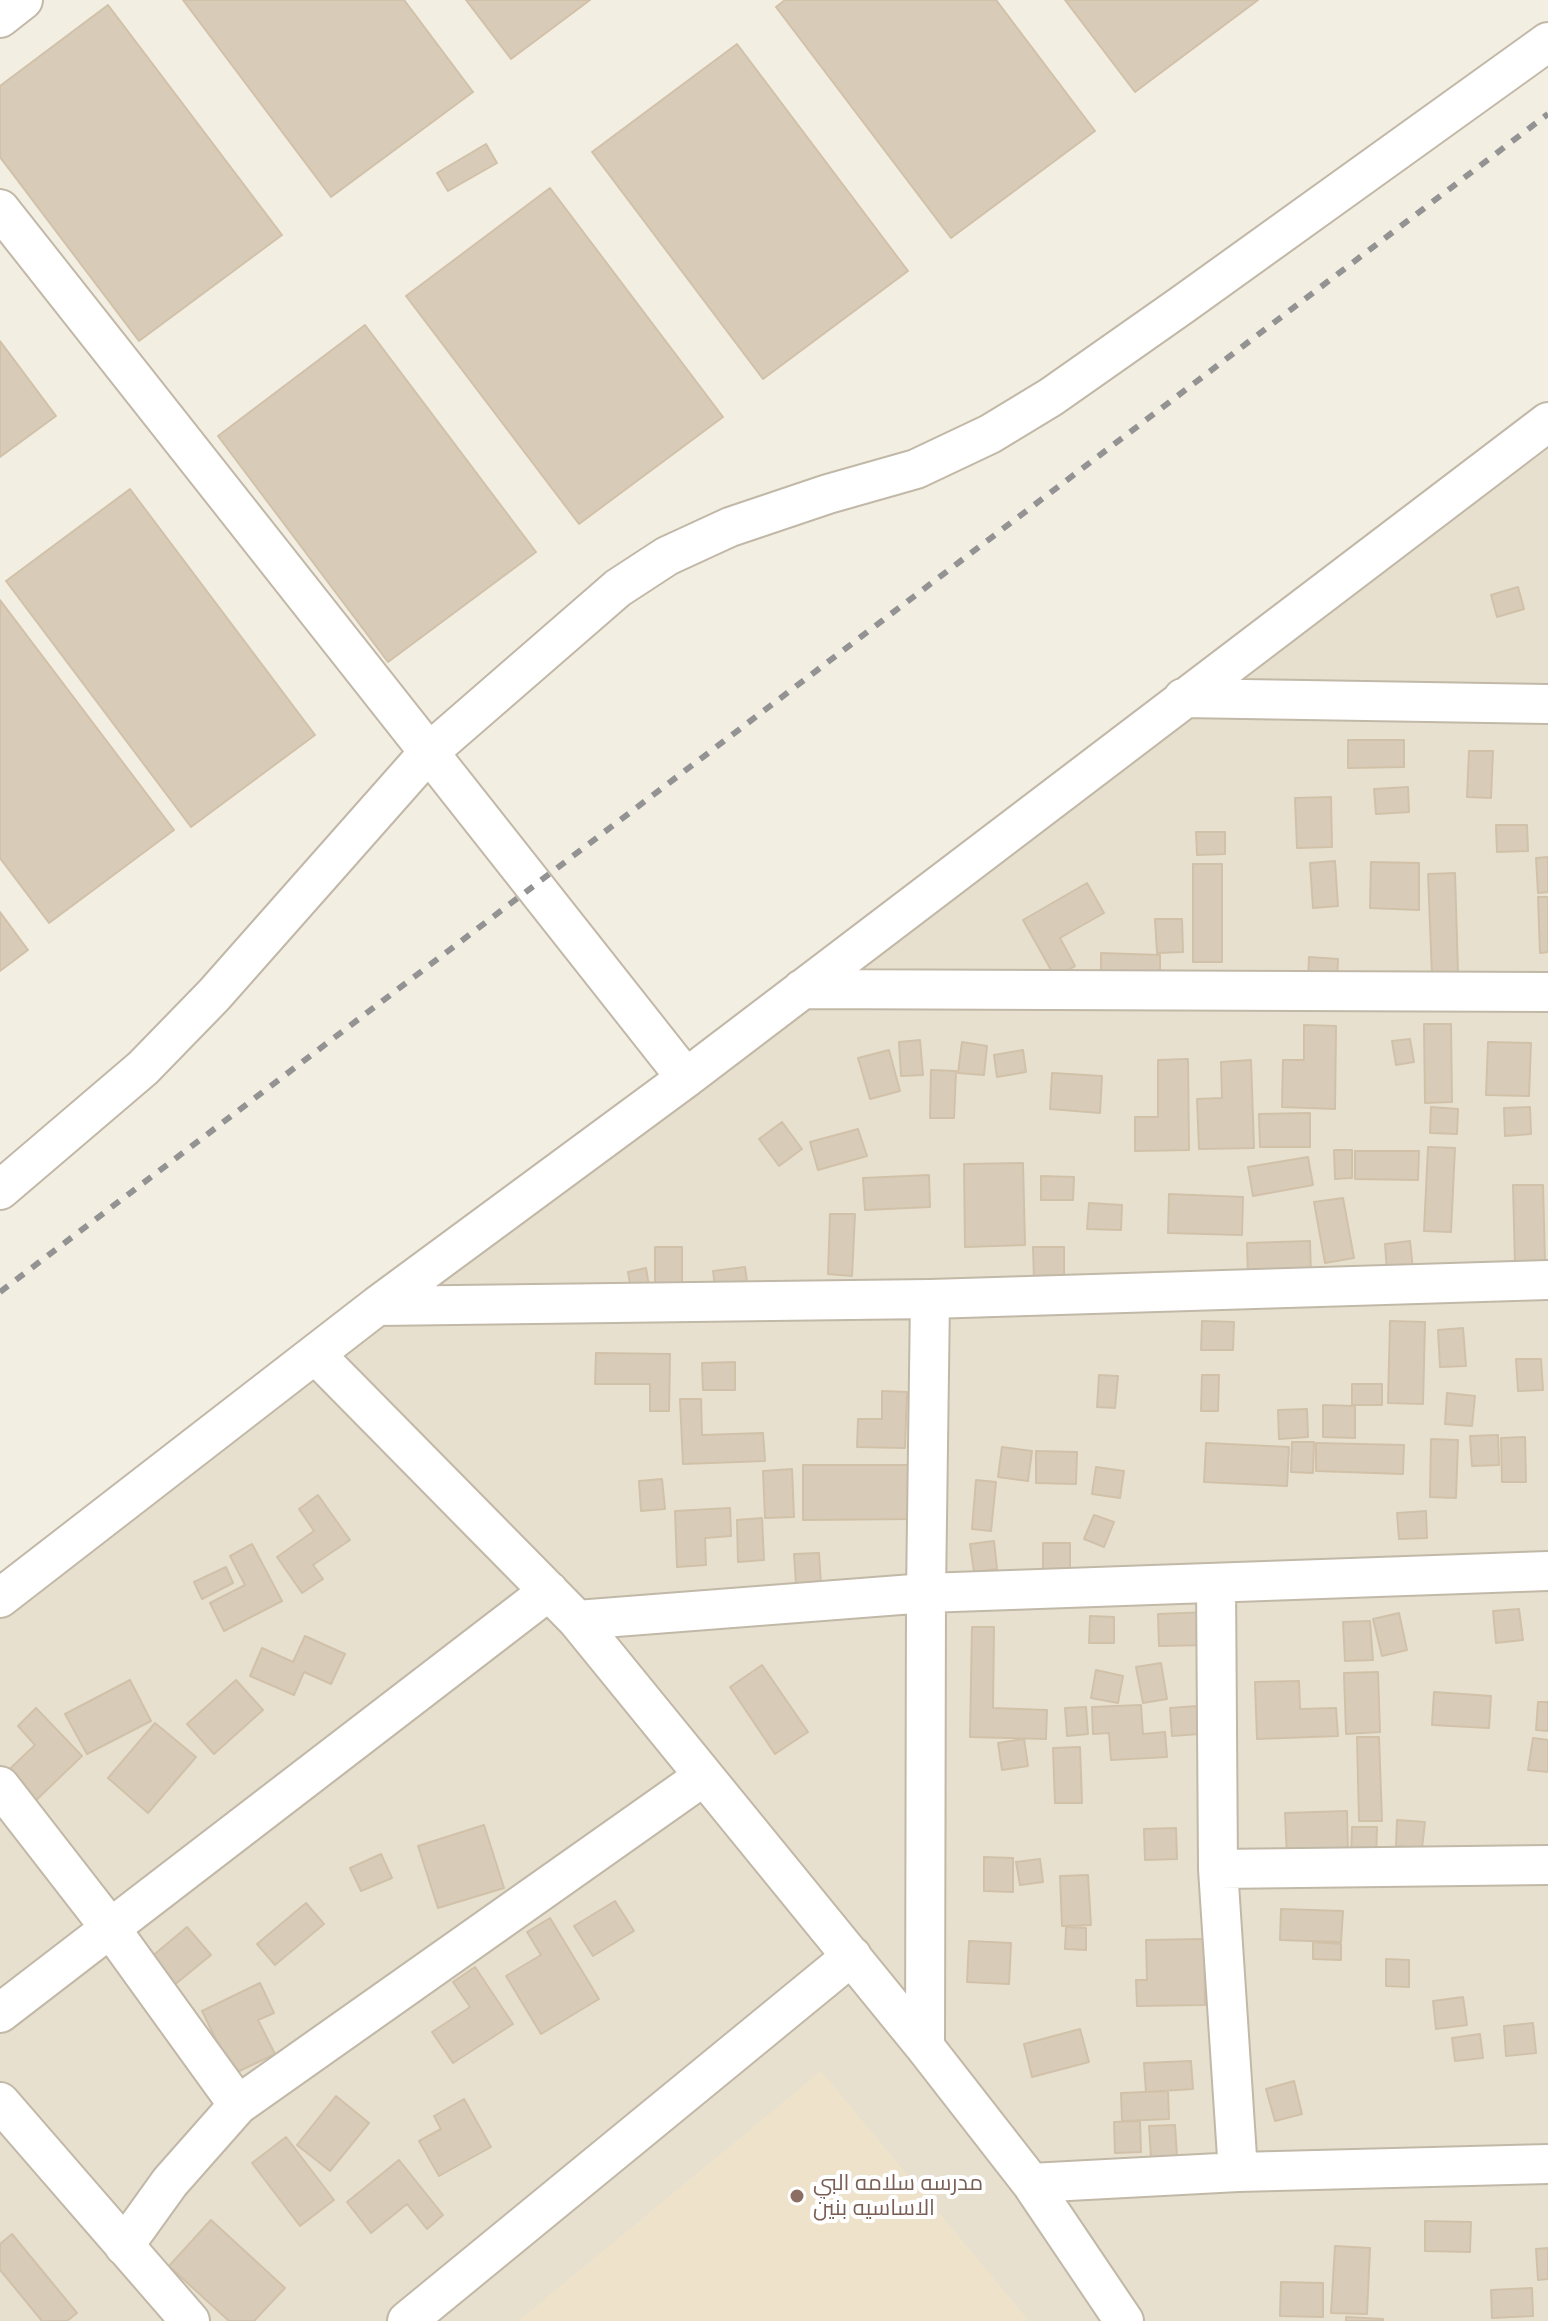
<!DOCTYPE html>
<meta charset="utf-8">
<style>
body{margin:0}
canvas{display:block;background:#f3eee2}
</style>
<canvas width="1548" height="2321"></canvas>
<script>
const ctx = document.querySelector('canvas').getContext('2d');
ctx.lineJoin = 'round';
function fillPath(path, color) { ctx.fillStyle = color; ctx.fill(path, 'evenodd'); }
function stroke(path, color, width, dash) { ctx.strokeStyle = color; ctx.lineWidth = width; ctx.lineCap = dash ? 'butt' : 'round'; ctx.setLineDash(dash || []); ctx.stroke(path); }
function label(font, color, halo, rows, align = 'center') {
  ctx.font = font + ' Lato,Cairo,sans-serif'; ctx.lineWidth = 8; ctx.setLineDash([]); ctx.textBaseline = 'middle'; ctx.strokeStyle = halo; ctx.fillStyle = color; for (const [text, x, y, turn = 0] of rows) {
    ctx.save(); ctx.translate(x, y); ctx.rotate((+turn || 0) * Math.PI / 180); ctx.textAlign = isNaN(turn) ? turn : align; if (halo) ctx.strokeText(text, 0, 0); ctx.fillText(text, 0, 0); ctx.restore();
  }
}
fillPath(new Path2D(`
 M1548,449V2321H0V1574L687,1079Z`), '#e7e0cf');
fillPath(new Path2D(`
 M821,2071L1029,2321H518Z`), '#eee3ca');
const building = new Path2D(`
 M183,0H404L473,92L331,197Z
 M466,0H590L511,59Z
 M785,0H996L1095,131L951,238L776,7Z
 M1065,0H1258L1135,92Z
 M108,5L282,235L139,341L0,157V86Z
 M737,44L908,271L763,379L592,152Z
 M486,144L497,163L448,191L437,173Z
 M550,188L723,417L579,524L406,296Z
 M365,325L536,552L388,662L218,436Z
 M0,341L56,416L0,457Z
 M130,489L315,735L191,827L6,581Z
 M1518,587L1524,609L1497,617L1491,595Z
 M0,600L174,830L49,923L0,858Z
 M1348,740H1404V767L1348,768Z
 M1469,751H1493L1491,798L1467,797Z
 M1408,787L1409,812L1376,814L1374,789Z
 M1331,797L1332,847L1297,848L1295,798Z
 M1496,825H1527L1528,851L1497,852Z
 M1196,832H1225V854L1197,855Z
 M1548,857V892L1538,893L1536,858Z
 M1335,861L1338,906L1313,908L1310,863Z
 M1371,862L1419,863V910L1370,908Z
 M1193,864H1222V962H1193Z
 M1455,873L1458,973L1432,975L1428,874Z
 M1087,883L1104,913L1060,938L1075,966L1055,977L1023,920Z
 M1538,897H1548V952L1540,953Z
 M0,912L28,950L0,971Z
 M1155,919H1182L1183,952L1157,953Z
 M1101,953L1160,955V984L1101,982Z
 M1309,957L1338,959L1337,982L1308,981Z
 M1424,1024H1451L1452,1102L1425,1103Z
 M1304,1025L1336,1026L1335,1109L1282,1107L1283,1060H1304Z
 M1410,1039L1414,1062L1396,1065L1392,1041Z
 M920,1040L923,1075L901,1076L899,1042Z
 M962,1042L987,1046L984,1075L958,1073Z
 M1488,1042L1531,1043L1529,1096L1486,1095Z
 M889,1050L900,1091L870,1099L858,1058Z
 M1023,1050L1026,1072L997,1077L994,1055Z
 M1188,1059L1189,1150L1135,1151V1117H1158V1060Z
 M1251,1060L1254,1148L1199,1149L1197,1099L1222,1098L1221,1062Z
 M931,1070L956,1071L954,1118H930Z
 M1052,1073L1102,1076L1100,1113L1050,1109Z
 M1431,1107L1458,1109L1457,1134L1430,1133Z
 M1530,1107L1531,1134L1505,1136L1504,1108Z
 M1310,1113V1147H1260L1259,1114Z
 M782,1122L802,1149L779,1166L759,1139Z
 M858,1129L867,1156L818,1170L810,1142Z
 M1428,1147L1455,1148L1451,1232L1424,1231Z
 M1334,1150H1352V1178L1335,1179Z
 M1355,1151H1419L1418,1180L1355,1179Z
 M1308,1157L1313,1185L1253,1196L1248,1167Z
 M1023,1163L1025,1245L965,1247L964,1164Z
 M929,1175L930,1207L865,1210L863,1178Z
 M1041,1176L1074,1177L1073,1200H1041Z
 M1513,1185H1543L1545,1264L1515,1265Z
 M1169,1194L1243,1197L1242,1235L1168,1233Z
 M1343,1198L1354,1258L1325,1263L1314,1202Z
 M1089,1203L1122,1205L1121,1230L1087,1229Z
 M830,1214H855L852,1276L828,1274Z
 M1310,1241L1311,1277L1248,1279L1247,1243Z
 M1410,1241L1413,1270L1387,1272L1385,1244Z
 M655,1247H682V1293L655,1294Z
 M1033,1247H1064V1281L1034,1282Z
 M745,1267L748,1290L716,1294L713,1271Z
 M646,1268L651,1298L633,1301L628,1272Z
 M1202,1321L1234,1322L1233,1350H1201Z
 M1390,1321L1425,1322L1423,1404L1388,1403Z
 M1463,1328L1466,1366L1440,1367L1438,1330Z
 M596,1353L670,1354L669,1411H650V1384H595Z
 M1516,1359H1541L1543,1390L1518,1391Z
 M735,1362V1390H703L702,1363Z
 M1099,1375L1118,1376L1115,1408L1097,1407Z
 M1202,1375H1219L1218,1411H1201Z
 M1352,1384H1382V1405H1352Z
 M882,1391L907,1392L905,1448L857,1447L858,1419H882Z
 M1447,1393L1475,1396L1472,1426L1445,1424Z
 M680,1399H701L702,1435L763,1433L765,1461L683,1464Z
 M1323,1405L1355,1406V1438L1323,1437Z
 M1307,1409L1308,1437L1279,1439L1278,1410Z
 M1498,1435L1499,1465L1472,1466L1470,1436Z
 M1525,1437L1526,1482H1502L1501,1438Z
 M1431,1439L1458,1440L1456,1498L1430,1497Z
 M1292,1442H1314L1313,1473L1291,1472Z
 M1206,1443L1289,1447L1287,1486L1204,1482Z
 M1316,1443L1404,1445L1403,1474L1316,1471Z
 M1002,1447L1032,1451L1028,1481L998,1477Z
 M1036,1451L1077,1452L1076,1484L1036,1483Z
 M803,1465H913L914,1519L803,1520Z
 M1096,1467L1124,1471L1120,1498L1092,1494Z
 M792,1469L794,1517L765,1518L763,1471Z
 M662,1479L665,1509L641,1511L639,1481Z
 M976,1480L996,1482L991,1531L972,1529Z
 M318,1495L350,1540L313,1565L323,1579L302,1593L277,1557L314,1531L299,1509Z
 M730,1508L731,1536L705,1538L706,1565L677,1567L675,1511Z
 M1426,1511L1427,1538L1399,1539L1397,1513Z
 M1094,1515L1114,1522L1104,1547L1084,1539Z
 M762,1518L764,1560L738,1562L737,1520Z
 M994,1541L997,1569L974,1572L970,1544Z
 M1043,1543H1070V1573H1043Z
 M252,1544L282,1601L224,1631L210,1603L245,1585L230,1556Z
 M819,1553L821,1584L796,1585L794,1554Z
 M226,1567L233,1583L202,1599L194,1582Z
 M1519,1609L1523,1640L1496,1643L1493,1611Z
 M1208,1612V1645L1159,1646L1158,1614Z
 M1399,1613L1407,1650L1382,1656L1373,1619Z
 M1090,1616L1114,1617V1643H1089Z
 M1370,1621L1373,1660L1345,1661L1343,1622Z
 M972,1627H994L993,1708L1047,1710L1046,1739L970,1737Z
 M305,1636L345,1654L331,1684L304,1672L294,1695L250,1676L262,1648L293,1662Z
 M1161,1663L1167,1699L1143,1703L1136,1667Z
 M762,1665L808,1732L775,1754L730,1687Z
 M1096,1670L1123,1676L1118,1703L1091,1698Z
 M1378,1672L1380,1732L1346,1734L1344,1673Z
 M130,1680L151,1721L87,1754L65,1714Z
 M236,1680L263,1710L214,1754L187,1724Z
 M1299,1681L1300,1709L1336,1708L1338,1736L1257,1739L1255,1682Z
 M1434,1692L1491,1696L1489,1728L1432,1725Z
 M1538,1702H1548V1731L1536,1730Z
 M1141,1705L1143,1734L1165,1732L1167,1757L1111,1760L1109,1733L1093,1734L1092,1707Z
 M1197,1706L1199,1734L1172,1736L1170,1708Z
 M1086,1707L1088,1734L1067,1736L1065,1708Z
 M36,1708L82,1756L28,1808L0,1778L35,1745L18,1726Z
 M155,1723L196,1757L148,1813L108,1778Z
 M1357,1737H1379L1382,1821H1359Z
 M1533,1738L1548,1740V1772L1528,1770Z
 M1024,1739L1028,1766L1002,1770L998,1743Z
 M1080,1747L1082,1803H1055L1053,1748Z
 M1347,1811L1348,1855L1287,1857L1285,1813Z
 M1397,1820L1425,1822L1422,1848L1396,1846Z
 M484,1825L504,1888L438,1908L418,1846Z
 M1352,1827H1377L1376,1859H1351Z
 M1176,1828L1177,1859L1145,1860L1144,1829Z
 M381,1854L392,1878L361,1891L350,1868Z
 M984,1857L1013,1858V1892L984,1891Z
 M1040,1859L1043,1882L1020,1885L1016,1862Z
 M1088,1875L1091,1925L1062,1926L1060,1876Z
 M615,1901L634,1931L593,1956L574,1926Z
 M306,1903L324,1924L275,1965L257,1944Z
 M1281,1909L1343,1911L1341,1942L1280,1940Z
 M550,1918L599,1999L541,2034L506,1976L541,1955L527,1932Z
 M187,1927L211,1955L173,1986L150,1958Z
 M1066,1927L1086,1928V1950L1065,1949Z
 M1204,1939L1205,2005L1137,2006L1136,1980H1147L1146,1940Z
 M969,1941L1011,1943L1009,1984L967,1982Z
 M1313,1942L1341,1944V1960L1313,1959Z
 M1386,1959L1409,1960V1987L1386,1986Z
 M475,1967L513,2024L453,2063L432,2032L470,2007L453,1982Z
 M260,1983L274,2013L258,2020L275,2054L233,2074L202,2011Z
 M1463,1997L1467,2025L1436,2029L1433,2001Z
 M1533,2023L1536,2053L1506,2056L1504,2026Z
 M1080,2029L1089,2062L1032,2077L1024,2044Z
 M1480,2034L1483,2058L1455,2061L1452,2038Z
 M1191,2061L1193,2089L1146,2092L1144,2063Z
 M1294,2081L1302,2114L1275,2121L1266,2089Z
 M1168,2091L1169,2119L1122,2121L1121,2093Z
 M336,2096L369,2123L330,2171L297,2145Z
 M464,2099L491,2147L439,2176L419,2141L441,2129L434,2116Z
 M1140,2121L1141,2152L1115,2153L1114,2122Z
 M1175,2125L1177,2157L1151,2158L1149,2126Z
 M286,2137L334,2200L300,2226L252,2163Z
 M399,2160L443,2215L427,2229L407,2204L371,2233L347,2202Z
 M211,2220L285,2288L254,2321H229L169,2266Z
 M1425,2221L1471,2222L1470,2252L1425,2251Z
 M12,2234L77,2313L67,2321H42L0,2270V2244Z
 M1335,2246L1370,2248L1367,2314L1331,2313Z
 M1548,2248V2279L1538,2280L1536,2249Z
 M1281,2282L1323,2283V2317L1280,2316Z
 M1532,2288L1533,2316L1492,2318L1491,2290Z
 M1346,2317L1383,2319V2321H1346Z`);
fillPath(building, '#d8ccb9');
stroke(building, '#d1c1a9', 2);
const minor = new Path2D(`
 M0,18L23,0
 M0,209L686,1078
 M1183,698L1548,704
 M802,989L1548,992
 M0,1190L143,1068L214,995L428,753L618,588L667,556L730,527L828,494L916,469L990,434L1051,397L1182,305L1548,42
 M377,1306L930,1299L1548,1280
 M315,1354L577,1620L925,2047L1031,2183L1124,2321
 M1216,1583L1218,1869L1238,2172
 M0,1598L377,1306L686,1078L1548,422
 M577,1620L926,1593L1548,1571
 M0,1786L111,1929L238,2105
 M1218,1869L1548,1865
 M0,2013L549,1591
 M925,2047L926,1593L930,1299
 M0,2102L190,2321
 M1031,2183L1238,2172L1548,2164
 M124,2246L170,2182L238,2105L704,1776
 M407,2321L852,1956`);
stroke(minor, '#c2b8a7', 42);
stroke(minor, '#fff', 38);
stroke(new Path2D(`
 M0,1292L1548,114`), '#939393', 6, [10, 10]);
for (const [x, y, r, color] of [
 [797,2196,8,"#8d6e63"]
]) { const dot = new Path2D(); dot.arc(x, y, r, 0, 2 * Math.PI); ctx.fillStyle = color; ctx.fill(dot); stroke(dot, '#fff', 3); }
label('22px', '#785e54', '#fff', [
 ["مدرسه سلامه البي",813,2183],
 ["الاساسيه بنين",813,2208]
], 'left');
</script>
